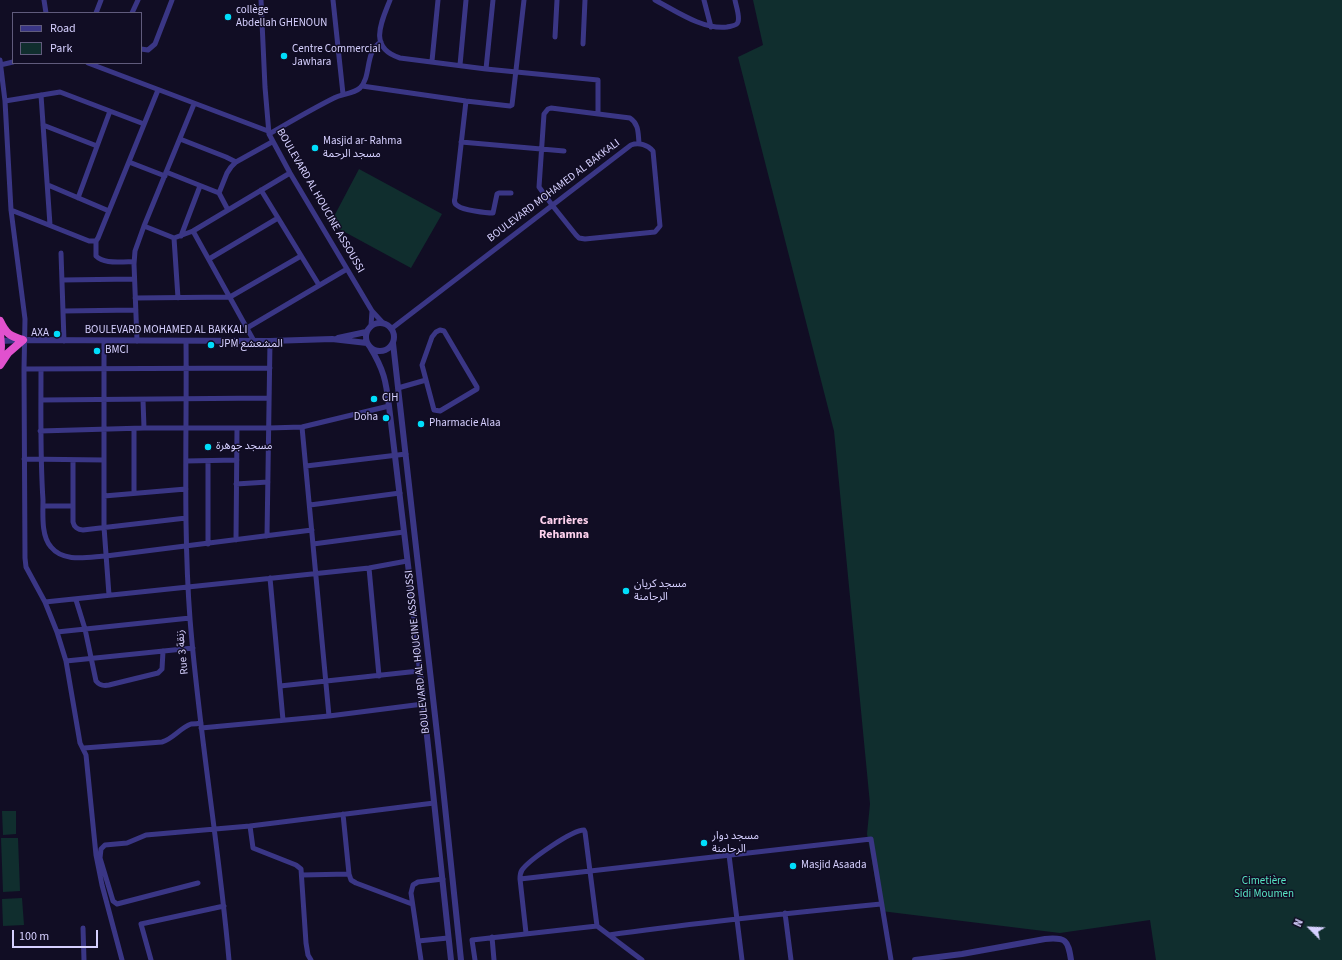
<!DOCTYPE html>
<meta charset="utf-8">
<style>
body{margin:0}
#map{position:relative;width:1342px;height:960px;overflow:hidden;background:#110d24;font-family:"Source Sans 3",sans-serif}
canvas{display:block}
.legend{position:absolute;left:12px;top:12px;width:130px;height:52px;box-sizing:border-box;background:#110d24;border:1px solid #605b7c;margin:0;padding:5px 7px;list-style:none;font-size:12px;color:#d6d0ff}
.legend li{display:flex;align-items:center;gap:8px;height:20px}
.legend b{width:20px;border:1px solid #605b7c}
.north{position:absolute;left:1290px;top:908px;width:40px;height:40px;-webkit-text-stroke:3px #110d24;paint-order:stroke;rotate:294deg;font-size:11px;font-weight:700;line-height:16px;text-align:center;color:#d6d0ff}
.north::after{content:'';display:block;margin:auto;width:14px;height:18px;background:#d6d0ff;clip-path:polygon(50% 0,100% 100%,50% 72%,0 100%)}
.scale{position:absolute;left:12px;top:930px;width:86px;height:18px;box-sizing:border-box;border:2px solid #d6d0ff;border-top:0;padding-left:5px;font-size:12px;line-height:14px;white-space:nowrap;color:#d6d0ff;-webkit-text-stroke:3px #110d24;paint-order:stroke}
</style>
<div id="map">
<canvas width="1342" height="960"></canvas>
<ul class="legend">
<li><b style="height:5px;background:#3a3685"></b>Road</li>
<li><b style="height:11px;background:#102e2e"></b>Park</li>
</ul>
<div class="north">N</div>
<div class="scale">100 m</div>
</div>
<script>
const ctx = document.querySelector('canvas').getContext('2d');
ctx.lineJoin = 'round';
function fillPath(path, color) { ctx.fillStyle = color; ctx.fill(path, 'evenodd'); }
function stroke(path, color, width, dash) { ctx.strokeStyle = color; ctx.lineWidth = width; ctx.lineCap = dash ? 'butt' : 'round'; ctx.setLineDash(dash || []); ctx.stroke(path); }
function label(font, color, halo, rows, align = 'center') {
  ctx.font = font + ' "Source Sans 3","Noto Sans Arabic",sans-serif'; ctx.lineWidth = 3; ctx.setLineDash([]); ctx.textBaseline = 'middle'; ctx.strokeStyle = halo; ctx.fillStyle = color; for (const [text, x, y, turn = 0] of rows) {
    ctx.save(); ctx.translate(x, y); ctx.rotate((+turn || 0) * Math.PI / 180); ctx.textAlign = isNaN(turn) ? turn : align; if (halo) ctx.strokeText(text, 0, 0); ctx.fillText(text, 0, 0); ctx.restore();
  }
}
fillPath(new Path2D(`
 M753,0H1342V960H1156L1150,920L1060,933L881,911L867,834L870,804L834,431L738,57L763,45Z
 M359,169L442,214L411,268L330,224Z
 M2,811H16V834L3,835Z
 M1,838H18L20,891L3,892Z
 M22,898L24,925L3,926L2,899Z`), '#102e2e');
stroke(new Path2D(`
 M44,0L46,13
 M261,0L265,87L269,134L290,173L372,311L383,323
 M333,0L343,94
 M390,0C381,23 368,48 400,58L486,69L598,80V114
 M655,0C676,11 703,30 727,27C731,26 737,26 738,22C740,16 736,6 735,0
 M704,0L711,27
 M96,13L101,0
 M132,13L138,0
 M555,37L557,0
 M583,44L585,0
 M141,49L148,50L155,44L172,0
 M0,60L5,101L11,210L25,319L24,369L25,558L26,567L45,602L57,632L66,661L80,743L86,755L96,855L102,885L122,960
 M432,61L438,0
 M88,63L268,131
 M0,65L13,62
 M460,65L466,0
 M486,69L493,0
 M362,86L466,101L510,106L512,105L524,0
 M41,95L50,225
 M5,101L60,92L144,124
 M466,101L455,198C454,201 454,204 458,206C463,210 486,213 493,213L497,194L499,193H511
 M43,125L97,146
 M269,134C290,122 312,109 334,98C341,94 353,94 360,88C372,76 364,52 381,42
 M180,139L226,157L236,162
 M461,142L564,151
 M129,162L165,176
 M166,172L219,193
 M48,185L109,211
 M261,190L319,285
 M78,198L110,111
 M11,210L89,241H96L98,238L158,90
 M228,210L219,193L227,173L231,167L236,162L272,142
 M144,226L174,238L193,231L290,173
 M193,231L254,341
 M181,236L200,186
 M174,238L178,298
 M96,241V256C105,265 122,261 134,262
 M61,253L64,341
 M209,259L278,218
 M62,280L134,279
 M135,298L230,297L301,256
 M63,311L136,310
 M371,326L372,311
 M247,328L347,269
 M391,329L631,145C639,142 648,145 653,151L660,226L655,232L585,239L579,238L576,235L552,205L539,187L544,114L548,109L551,108L630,118C639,124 638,133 639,143
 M440,330L444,331L477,387V389L440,411L434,410L422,365L432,337L436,332Z
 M104,341V527L109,595
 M137,341L134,264L135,251L144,226L194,104
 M186,341C187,433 183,526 190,619C199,733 219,846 229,960
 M24,369L270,368
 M41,369C41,413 40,456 43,500C43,514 41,536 51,547C64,563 88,557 106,556L312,530
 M398,388L426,380
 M41,400L269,398
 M143,400L144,428
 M302,427L329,716
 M134,429V493
 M40,431L144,428H269L302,427L389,406
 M24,459L104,460
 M73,460V522C74,527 78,530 83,530L186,518
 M186,461L237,460
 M208,461V544
 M306,466L406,454
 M236,484L268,482
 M104,496L186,489
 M310,505L400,493
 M43,506H73
 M267,536L270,341
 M236,540L237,428
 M313,544L404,532
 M369,568L379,676
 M270,578L283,720
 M76,600L85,629L96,681C100,686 104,686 109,685L158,673L162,669L163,651
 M45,602L369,568L407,561
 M57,632L190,618
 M66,661L193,648
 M280,686L419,671
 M201,728L329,716L423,704
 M84,748L162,742C173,739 180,728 191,724C194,724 197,724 201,723
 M343,814L349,874L351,880L356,883L412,904
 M250,826L253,848L296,865L301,869L306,943L308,955L311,960
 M729,855L742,960
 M302,875L349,874
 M520,879L871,839L891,960
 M198,883L117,904L113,901L100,858L101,849L105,845L127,843L146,835L250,826L434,803
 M785,913L791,960
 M83,928L84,960
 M526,933L520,879C520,875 520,873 522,870C529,860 572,830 584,830L585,832L597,926
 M609,935C699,922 790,913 881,904
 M492,937L494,960
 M418,941L448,938
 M151,960L141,924L224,906
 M421,960L411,893L413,885L418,882L443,879
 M475,960L472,940L597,926L642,960`), '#3a3685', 5);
stroke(new Path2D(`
 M366 337a14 14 0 1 1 28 0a14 14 0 1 1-28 0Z
 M338,338L366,332
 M0,341L23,340L270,341L332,339L367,343
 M393,343L442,778L461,960
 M370,347C384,370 386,381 389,406L414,615L451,960
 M915,960L962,954L1045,939C1066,937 1068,940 1071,960`), '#3a3685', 6);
stroke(new Path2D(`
 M0,321C6,334 10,336 23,340
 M0,333L1,346L0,360
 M0,365L8,353L23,340`), '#e151ce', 8);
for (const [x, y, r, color] of [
 [228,17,4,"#00defb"],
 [284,56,4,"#00defb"],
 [315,148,4,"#00defb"],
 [57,334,4,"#00defb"],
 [211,345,4,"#00defb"],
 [97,351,4,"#00defb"],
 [374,399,4,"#00defb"],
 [386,418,4,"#00defb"],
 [421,424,4,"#00defb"],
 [208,447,4,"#00defb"],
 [626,591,4,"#00defb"],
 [704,843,4,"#00defb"],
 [793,866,4,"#00defb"]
]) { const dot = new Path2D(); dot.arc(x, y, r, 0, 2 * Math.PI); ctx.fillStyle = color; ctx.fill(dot); stroke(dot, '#110d24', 1.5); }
label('11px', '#d6d0ff', '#110d24', [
 ["collège",236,11],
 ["Abdellah GHENOUN",236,24],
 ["Centre Commercial",292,50],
 ["Jawhara",292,63],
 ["Masjid ar- Rahma",323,142],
 ["مسجد الرحمة",323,155],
 ["AXA",49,334,"right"],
 ["JPM المشعشع",219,345],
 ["BMCI",105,351],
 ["CIH",382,399],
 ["Doha",378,418,"right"],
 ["Pharmacie Alaa",429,424],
 ["مسجد جوهرة",216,447],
 ["مسجد كريان",634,585],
 ["الرحامنة",634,598],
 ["مسجد دوار",712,837],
 ["الرحامنة",712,850],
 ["Masjid Asaada",801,866]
], 'left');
label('11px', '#d6d0ff', '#110d24', [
 ["BOULEVARD MOHAMED AL BAKKALI",554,191,-37],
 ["BOULEVARD AL HOUCINE ASSOUSSI",320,201,60],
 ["BOULEVARD MOHAMED AL BAKKALI",166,331],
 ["Rue 3 زنقة",183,652,-96],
 ["BOULEVARD AL HOUCINE ASSOUSSI",418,652,-96]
]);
label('11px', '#57e5c3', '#110d24', [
 ["Cimetière",1264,882],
 ["Sidi Moumen",1264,895]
]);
label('bold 12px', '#ffd2ee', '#110d24', [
 ["Carrières",564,521],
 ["Rehamna",564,535]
]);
</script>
